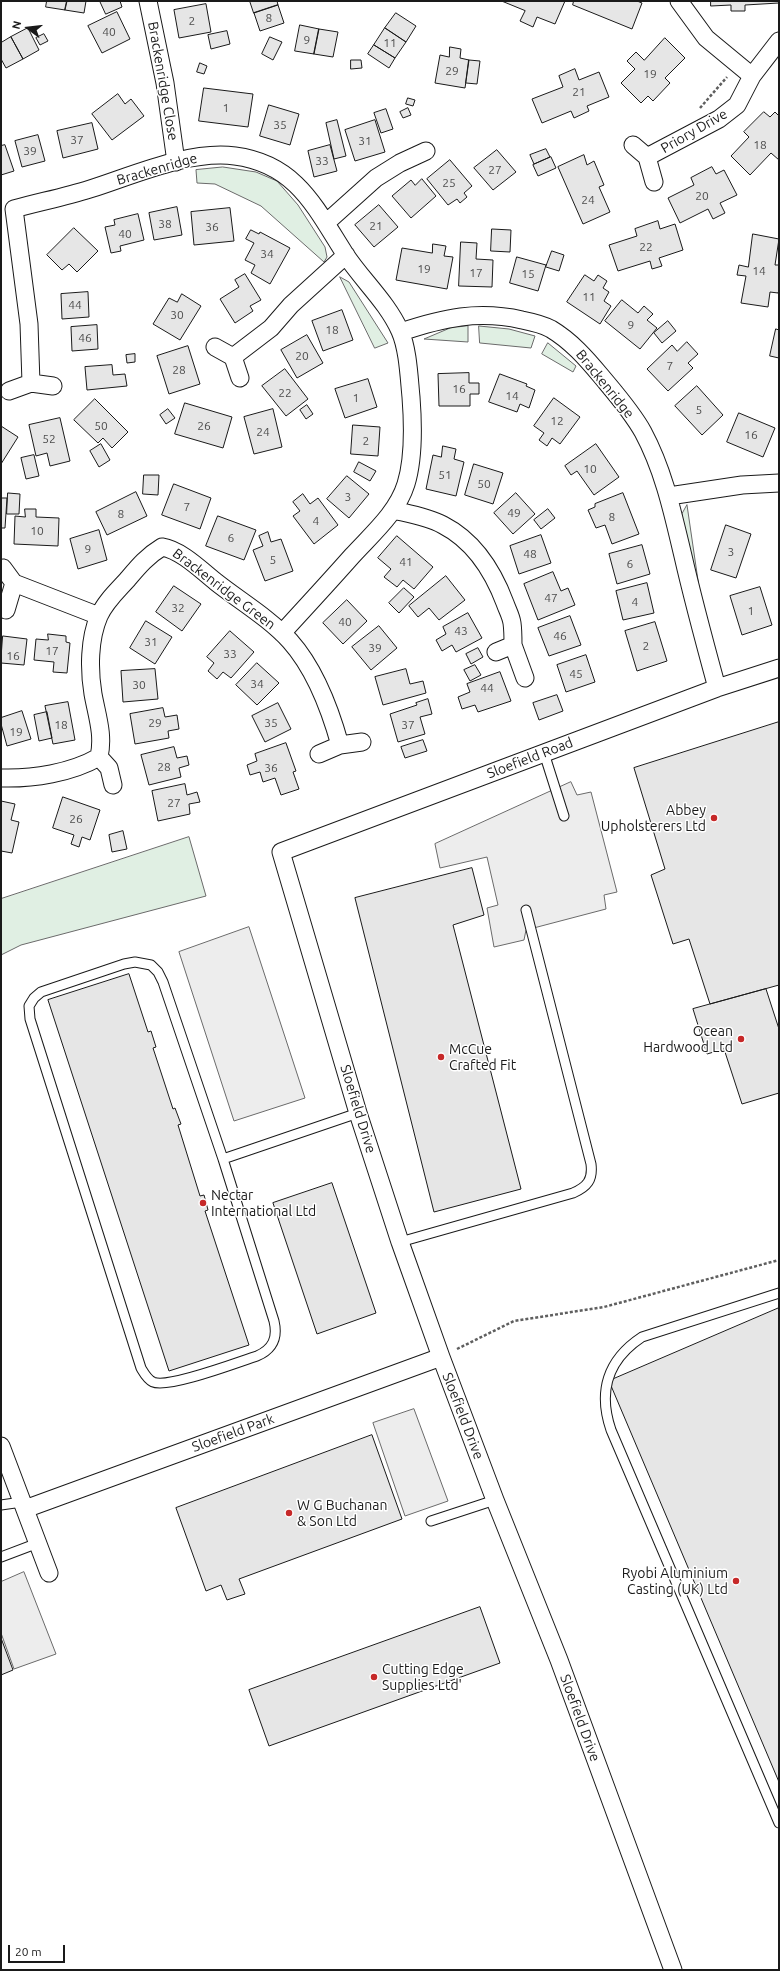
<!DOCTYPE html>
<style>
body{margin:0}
#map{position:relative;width:780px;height:1971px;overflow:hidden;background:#fff;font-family:Ubuntu,sans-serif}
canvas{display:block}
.frame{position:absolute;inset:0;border:2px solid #1a1a1a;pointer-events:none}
.north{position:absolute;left:8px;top:8px;width:40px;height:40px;-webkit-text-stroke:3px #fff;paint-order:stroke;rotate:285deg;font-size:11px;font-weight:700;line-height:16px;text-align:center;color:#1a1a1a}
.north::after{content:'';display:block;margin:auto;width:14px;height:18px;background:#1a1a1a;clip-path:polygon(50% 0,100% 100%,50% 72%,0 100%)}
.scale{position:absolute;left:8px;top:1945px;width:57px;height:18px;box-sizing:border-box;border:2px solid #1a1a1a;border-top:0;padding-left:5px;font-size:12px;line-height:14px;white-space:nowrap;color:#1a1a1a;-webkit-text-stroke:3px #fff;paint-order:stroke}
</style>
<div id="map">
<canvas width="780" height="1971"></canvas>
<div class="frame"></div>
<div class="north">N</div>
<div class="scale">20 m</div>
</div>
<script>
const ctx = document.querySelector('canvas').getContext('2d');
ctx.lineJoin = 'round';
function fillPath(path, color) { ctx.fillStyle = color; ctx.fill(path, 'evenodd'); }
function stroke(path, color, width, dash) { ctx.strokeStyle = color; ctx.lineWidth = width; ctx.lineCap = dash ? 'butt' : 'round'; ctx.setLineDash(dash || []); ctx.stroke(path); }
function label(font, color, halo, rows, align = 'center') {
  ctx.font = font + ' Ubuntu,sans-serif'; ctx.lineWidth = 3; ctx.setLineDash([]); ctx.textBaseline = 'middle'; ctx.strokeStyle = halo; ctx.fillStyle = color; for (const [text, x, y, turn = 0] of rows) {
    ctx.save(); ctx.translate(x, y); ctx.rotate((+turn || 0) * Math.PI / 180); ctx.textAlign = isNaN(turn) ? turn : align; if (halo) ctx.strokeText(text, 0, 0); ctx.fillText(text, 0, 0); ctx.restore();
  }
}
const green = new Path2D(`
 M223,167L256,172L277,181L298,205L325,247L327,257L324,262L261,206L215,184L197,183L196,170Z
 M340,277L349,282L388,343L375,348Z
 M468,326V342L424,339L450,328Z
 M479,326L509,329L535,336L531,348L480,343Z
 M548,343L576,366L573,372L542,354Z
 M687,505L700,594L682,519V514Z
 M189,837L206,896L21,945L1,955V899Z`);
fillPath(green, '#e0efe3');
stroke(green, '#6a6a6a', 1);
const parking = new Path2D(`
 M571,782L577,795L591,792L617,892L604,895L606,909L526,930L524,940L494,947L487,908L498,905L487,857L440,868L435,844Z
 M249,927L305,1098L234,1121L179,952Z
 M414,1409L448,1501L405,1516L373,1423Z
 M24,1572L56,1654L14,1669L1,1633V1582Z`);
fillPath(parking, '#ededed');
stroke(parking, '#6a6a6a', 1);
const building = new Path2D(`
 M47,1H67L65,10L46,7Z
 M67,1H86L84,13L65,10Z
 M100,1H120L122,7L106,14Z
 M250,1H277L278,5L254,13Z
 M502,1H565L555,24L537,17L533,27L520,21L525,11Z
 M574,1H637L642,3L632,29L573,5Z
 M711,1H779V3L745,5V11H731V5L711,6Z
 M206,4L211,32L179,38L174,10Z
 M278,5L284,23L260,31L254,13Z
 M117,12L130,39L102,53L88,26Z
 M396,13L416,26L406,42L385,28Z
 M300,25L319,29L314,54L295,51Z
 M28,28L39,50L23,59L11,37Z
 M385,28L406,42L395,58L374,45Z
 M319,29L338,32L333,57L314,54Z
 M227,31L230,44L211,49L208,35Z
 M44,34L48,41L40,45L36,38Z
 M11,37L23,59L6,68L1,59V43Z
 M270,37L282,42L273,60L262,54Z
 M665,38L685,58L665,78L670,83L653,101L648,96L641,103L621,83L635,69L627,61L636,52L644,60Z
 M374,45L395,58L389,68L368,54Z
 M450,47L461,49L460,58L469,60L465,88L435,83L440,55L449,57Z
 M351,60H361L362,68L351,69Z
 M469,60L480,61L477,84L466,83Z
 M200,63L207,66L204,74L197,72Z
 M575,69L579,80L599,72L609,97L587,106L589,111L574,118L571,111L542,123L532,99L563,87L559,76Z
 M204,88L253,94L248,127L199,121Z
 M118,94L125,104L131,99L144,116L112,140L92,114Z
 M408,98L415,100L413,106L406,104Z
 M269,105L299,114L290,145L260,136Z
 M408,108L411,115L403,118L400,112Z
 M386,109L393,129L381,133L374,113Z
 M764,112L770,117L775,112L779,116V160L771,153L750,175L731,156L749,137L744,132Z
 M337,120L346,156L334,159L326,123Z
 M375,120L385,152L355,161L345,130Z
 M92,123L98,149L63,158L57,131Z
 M38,135L45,161L22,167L15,141Z
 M5,145L14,171L1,175V146Z
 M330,145L337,171L314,177L308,151Z
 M546,149L550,157L534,164L530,155Z
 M497,150L516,172L493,190L474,168Z
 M584,155L587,165L594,161L604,185L599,187L610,212L583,224L558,167Z
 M551,157L556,168L538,176L533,165Z
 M450,160L472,186L464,193L467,197L460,203L457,199L448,205L427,179Z
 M712,167L716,174L724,170L737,195L720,203L725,213L713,219L708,209L680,223L668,198L694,185L691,178Z
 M422,179L436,196L411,218L392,196L411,180L415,185Z
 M379,205L398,227L374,247L355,225Z
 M177,207L182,235L154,240L149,213Z
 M230,208L234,241L194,245L191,212Z
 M138,214L144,240L120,246L121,251L111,253L105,227L115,225L114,220Z
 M658,221L660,229L675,224L683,250L659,258L662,266L652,269L650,261L618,271L609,245L637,236L635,229Z
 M74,228L98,251L77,272L69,264L62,270L47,255Z
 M492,229L511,230L510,252L491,251Z
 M251,230L259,234L260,232L290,248L270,284L251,273L255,265L245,260L254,243L246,239Z
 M753,234L779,239L775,265H779V290L778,293L770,292L768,307L741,303L746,276L737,275L739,265L748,267Z
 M461,242L477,243L476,259L493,260L492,287L459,286Z
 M433,244L446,246L444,256L453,257L447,289L396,280L402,248L432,253Z
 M552,251L564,255L559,271L546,267Z
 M517,257L546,265L538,291L510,283Z
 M245,274L261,300L250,306L253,311L235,323L220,299L239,287L235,280Z
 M585,275L594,281L598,275L607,281L603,288L609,292L604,301L611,306L600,324L567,302Z
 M88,292L89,317L62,319L61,294Z
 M182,294L201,306L180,340L153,324L169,298L177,302Z
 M622,300L638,313L644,306L653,314L647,320L657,328L640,349L605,321Z
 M342,310L353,340L323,351L312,321Z
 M668,321L676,331L662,343L654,333Z
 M97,325L98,349L72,351L71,327Z
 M776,329L779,330V358L770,356Z
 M307,335L323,363L297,378L281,350Z
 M687,342L698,354L688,363L693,368L668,391L647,369L672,345L677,351Z
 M188,346L200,384L169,394L157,356Z
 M135,354V362L127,363L126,355Z
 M112,365L113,375L125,374L127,386L87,390L85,367Z
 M285,369L308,399L286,416L262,386Z
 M469,373V383H479V394H470V406H439L438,374Z
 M500,374L527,384L526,386L535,390L529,408L520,404L517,412L489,402Z
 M368,379L377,407L345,418L335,389Z
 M697,386L723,415L702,435L675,406Z
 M554,398L580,417L560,444L552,438L547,446L539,440L544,433L534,426Z
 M95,399L128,432L112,448L103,438L98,443L74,420Z
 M185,403L232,417L223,448L175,434Z
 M307,405L313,414L306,419L300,410Z
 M168,409L175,418L166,424L160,415Z
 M273,409L282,447L254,454L244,417Z
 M739,413L775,428L763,457L727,442Z
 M60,418L70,461L50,466L47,453L36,456L29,425Z
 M353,425L380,427L378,456L351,454Z
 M1,426L18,437L1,464Z
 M101,444L110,460L99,467L90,451Z
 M596,444L619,477L594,495L577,471L571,475L565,466Z
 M443,446L456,449L454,459L464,462L456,496L426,489L433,455L441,457Z
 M34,455L39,476L26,479L21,458Z
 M359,462L376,471L370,481L354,472Z
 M474,464L503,473L493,504L465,495Z
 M144,475H159L158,495L143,494Z
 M347,476L369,494L349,518L327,499Z
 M174,484L211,498L200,529L162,515Z
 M136,492L147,516L107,535L96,512Z
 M8,493L20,494L19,514H7Z
 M516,493L535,514L513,534L494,513Z
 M623,493L639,534L612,544L605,525L596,528L588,510L595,507V504Z
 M303,494L310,504L318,498L338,525L314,544L293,516L300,511L293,502Z
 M1,498H7L5,528H1Z
 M25,509H36V517L59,518L58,546L14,544L15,516L25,517Z
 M548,509L555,518L541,529L534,520Z
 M218,516L256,530L244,560L206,546Z
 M726,525L751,534L736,578L711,570Z
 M99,530L107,560L78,569L70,539Z
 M268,532L271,542L281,539L293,571L265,581L253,550L263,546L259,536Z
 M541,535L551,563L519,574L510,546Z
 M397,536L433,567L414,589L403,580L397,587L384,577L391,569L378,558Z
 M642,545L650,574L617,584L609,554Z
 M553,572L561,591L568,588L575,605L538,620L524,584Z
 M446,576L465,600L439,620L429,608L418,617L409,606Z
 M647,583L654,613L623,620L616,591Z
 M174,586L201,604L182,631L156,612Z
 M760,587L772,625L742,635L730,596Z
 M404,588L414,597L399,613L389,603Z
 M347,600L367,621L343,644L323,623Z
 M468,613L482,638L456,652L452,645L442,651L436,640L446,634L443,627Z
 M570,616L581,645L549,656L538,628Z
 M146,621L172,637L155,664L130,648Z
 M655,622L667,661L637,671L625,631Z
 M379,626L397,648L371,670L352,647Z
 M230,631L254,652L231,678L223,672L217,679L208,671L214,663L207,657Z
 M48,634L66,636V642L70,643L67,673L53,672L54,662L34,660L36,639L48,640Z
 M3,636L27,639L24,665L1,663Z
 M478,648L483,657L471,664L466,654Z
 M586,655L595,682L566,692L557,665Z
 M257,663L279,683L257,705L236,685Z
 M475,665L481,675L470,681L464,670Z
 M155,669L158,699L123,702L121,671Z
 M406,669L410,684L423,681L426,693L383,705L375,677Z
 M500,672L511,701L478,712L475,705L462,709L458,697L470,692L467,684Z
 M557,695L563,711L539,720L533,703Z
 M428,699L432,714L420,717L425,734L398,742L390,714L417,705L416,703Z
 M68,702L75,740L53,744L45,706Z
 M278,703L291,729L265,742L252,716Z
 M163,708L165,717L177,715L179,729L168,731L169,738L135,744L130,714Z
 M22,711L31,739L7,746L1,724V718Z
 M47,712L52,738L39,741L34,715Z
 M779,722V985L710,1004L689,939L673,944L651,875L665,869L634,768Z
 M423,740L427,751L405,758L401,747Z
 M286,743L296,771L293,772L299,789L281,795L275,778L263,782L260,772L250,775L247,765L257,761L255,754Z
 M174,747L177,758L187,756L189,765L179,768L181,777L149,785L141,755Z
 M185,784L187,795L197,792L200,802L189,804L190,814L158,821L152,791Z
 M63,797L100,810L90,840L82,837L79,847L71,844L74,835L53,828Z
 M1,801L15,804L11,820L19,822L12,853L1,851Z
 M123,831L127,849L112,852L109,835Z
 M472,868L484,915L453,925L521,1189L434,1212L355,898Z
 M129,974L148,1032L151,1031L156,1047L153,1048L173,1109L175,1108L181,1124L178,1125L200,1196L204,1195L208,1210L205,1211L249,1345L169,1371L48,1000Z
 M766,989L779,1029V1093L742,1104L724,1049L707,1054L693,1009Z
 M332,1183L376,1313L317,1334L273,1203Z
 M779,1308V1782L609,1381Z
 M372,1435L402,1519L239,1579L245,1594L227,1600L221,1585L206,1591L176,1508Z
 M480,1607L500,1663L269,1746L249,1690Z
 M1,1638L13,1670L1,1675Z`);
fillPath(building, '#e6e6e6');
stroke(building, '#1a1a1a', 1);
const lane = new Path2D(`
 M544,753L564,816
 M223,1159L163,982L158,972L151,965L135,962L124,964L41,992L34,998L29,1006L30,1019L141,1368C144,1373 147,1379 153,1382C168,1389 238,1362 257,1356C273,1349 278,1338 274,1321L223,1159L358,1113
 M400,1242L573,1193C587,1187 593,1180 591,1164L526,910
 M779,1293L642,1337C607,1360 598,1392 611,1430L779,1823
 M1,1505L22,1502
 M431,1521L495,1500
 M1,1557L38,1543`);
const street = new Path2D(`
 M148,1L165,83L176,162
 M679,1L706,38L752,76
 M633,145L647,157L654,182
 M647,157L719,119L737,105L752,76L779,41
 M327,222L376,178L400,163L426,151
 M401,332C443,318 478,310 522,320C532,322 542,324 551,329C571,341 586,358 601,376C616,394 632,412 643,432C664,471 673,514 683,556C693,600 705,644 717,688
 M215,347L233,357L240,378
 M233,357L271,328L291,305L346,255
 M31,383L29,324L14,209C39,202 65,197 90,189C134,175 189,150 235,156C296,164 315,207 345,254C362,280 387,302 400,331C408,349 409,377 411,397C413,423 414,458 406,484C397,513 372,534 352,556C329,582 305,608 282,633
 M9,391L31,383L53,386
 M669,496L742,485L779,483
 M393,510C410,514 428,517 443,525C474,541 493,571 505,603C507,609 511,616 512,623C513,630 513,638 513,645
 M3,568L14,583L6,610
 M14,583L99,616
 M496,652L513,645L525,678
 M319,754L340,745L362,742
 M99,757L109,768L113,785
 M1,778C33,779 71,773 99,757C104,735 97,716 93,694C89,670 89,639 99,616C105,602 117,591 127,580C138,567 147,556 162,547C181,550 201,570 216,582C240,601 269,618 290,641C315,669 330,709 340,745
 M1,1446L49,1573
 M25,1509L441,1357
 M673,1970L559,1660L495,1500L441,1357L400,1242L358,1113L281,852L717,688L779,668`);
stroke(lane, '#1a1a1a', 11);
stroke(street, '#1a1a1a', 19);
stroke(new Path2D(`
 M700,108L727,77
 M457,1349L514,1321L604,1307L779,1260`), '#5f5f5f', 2.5, [3, 2]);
stroke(lane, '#fff', 9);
stroke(street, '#fff', 17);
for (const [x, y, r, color] of [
 [714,818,4,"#c62828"],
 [741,1039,4,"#c62828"],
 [441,1057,4,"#c62828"],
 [203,1203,4,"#c62828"],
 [289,1513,4,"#c62828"],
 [736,1581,4,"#c62828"],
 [374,1677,4,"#c62828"]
]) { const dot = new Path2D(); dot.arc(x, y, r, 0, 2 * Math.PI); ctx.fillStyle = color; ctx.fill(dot); stroke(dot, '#fff', 1.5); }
label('12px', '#4d4d4d', null, [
 ["8",269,18],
 ["2",192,21],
 ["40",109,32],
 ["9",307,40],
 ["11",390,43],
 ["29",452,71],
 ["19",650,74],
 ["21",579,92],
 ["1",226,108],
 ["35",280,125],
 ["37",77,140],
 ["31",365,141],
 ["18",760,145],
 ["39",30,151],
 ["33",322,161],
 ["27",495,170],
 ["25",449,183],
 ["20",702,196],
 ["24",588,200],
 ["38",165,224],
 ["21",376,226],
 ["36",212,227],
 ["40",125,234],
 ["22",646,247],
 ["34",267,254],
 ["19",424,269],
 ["14",759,271],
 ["17",476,273],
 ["15",528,274],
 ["11",589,297],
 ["44",75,305],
 ["30",177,315],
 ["9",631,325],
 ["18",332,330],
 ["46",85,338],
 ["20",302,356],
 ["7",670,366],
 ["28",179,370],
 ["16",459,389],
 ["22",285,393],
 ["14",512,396],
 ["1",356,398],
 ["5",699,410],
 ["12",557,421],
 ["50",101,426],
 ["26",204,426],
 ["24",263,432],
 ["16",751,435],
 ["52",49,439],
 ["2",366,441],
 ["10",590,469],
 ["51",445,475],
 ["50",484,484],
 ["3",348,497],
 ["7",187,507],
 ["49",514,513],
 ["8",121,514],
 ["8",612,517],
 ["4",316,521],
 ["10",37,531],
 ["6",231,538],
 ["9",88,549],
 ["3",731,552],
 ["48",530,554],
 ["5",273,560],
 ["41",406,562],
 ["6",630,564],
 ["47",551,598],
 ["4",635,602],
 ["32",178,608],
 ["1",751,611],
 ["40",345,622],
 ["43",461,631],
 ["46",560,636],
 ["31",151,642],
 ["2",646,646],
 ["39",375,648],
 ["17",52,651],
 ["33",230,654],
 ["16",13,656],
 ["45",576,674],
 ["34",257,684],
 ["30",139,685],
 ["44",487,688],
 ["29",155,723],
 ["35",271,723],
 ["18",61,725],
 ["37",408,725],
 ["19",16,732],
 ["28",164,767],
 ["36",271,768],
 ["27",174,803],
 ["26",76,819]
]);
label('14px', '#1a1a1a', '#fff', [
 ["Brackenridge Close",163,81,80],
 ["Priory Drive",694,131,-30],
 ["Brackenridge",157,169,-16],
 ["Brackenridge",605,384,51],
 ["Brackenridge Green",224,589,37],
 ["Sloefield Road",530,758,-21],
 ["Sloefield Drive",358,1109,73],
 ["Sloefield Drive",463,1416,69],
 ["Sloefield Park",233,1433,-20],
 ["Sloefield Drive",580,1718,70]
]);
label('14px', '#1a1a1a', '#fff', [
 ["Abbey",706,810,"right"],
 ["Upholsterers Ltd",706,826,"right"],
 ["Ocean",733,1031,"right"],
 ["Hardwood Ltd",733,1047,"right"],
 ["McCue",449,1049],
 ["Crafted Fit",449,1065],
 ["Nectar",211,1195],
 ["International Ltd",211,1211],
 ["W G Buchanan",297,1505],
 ["& Son Ltd",297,1521],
 ["Ryobi Aluminium",728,1573,"right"],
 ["Casting (UK) Ltd",728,1589,"right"],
 ["Cutting Edge",382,1669],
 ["Supplies Ltd'",382,1685]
], 'left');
</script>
